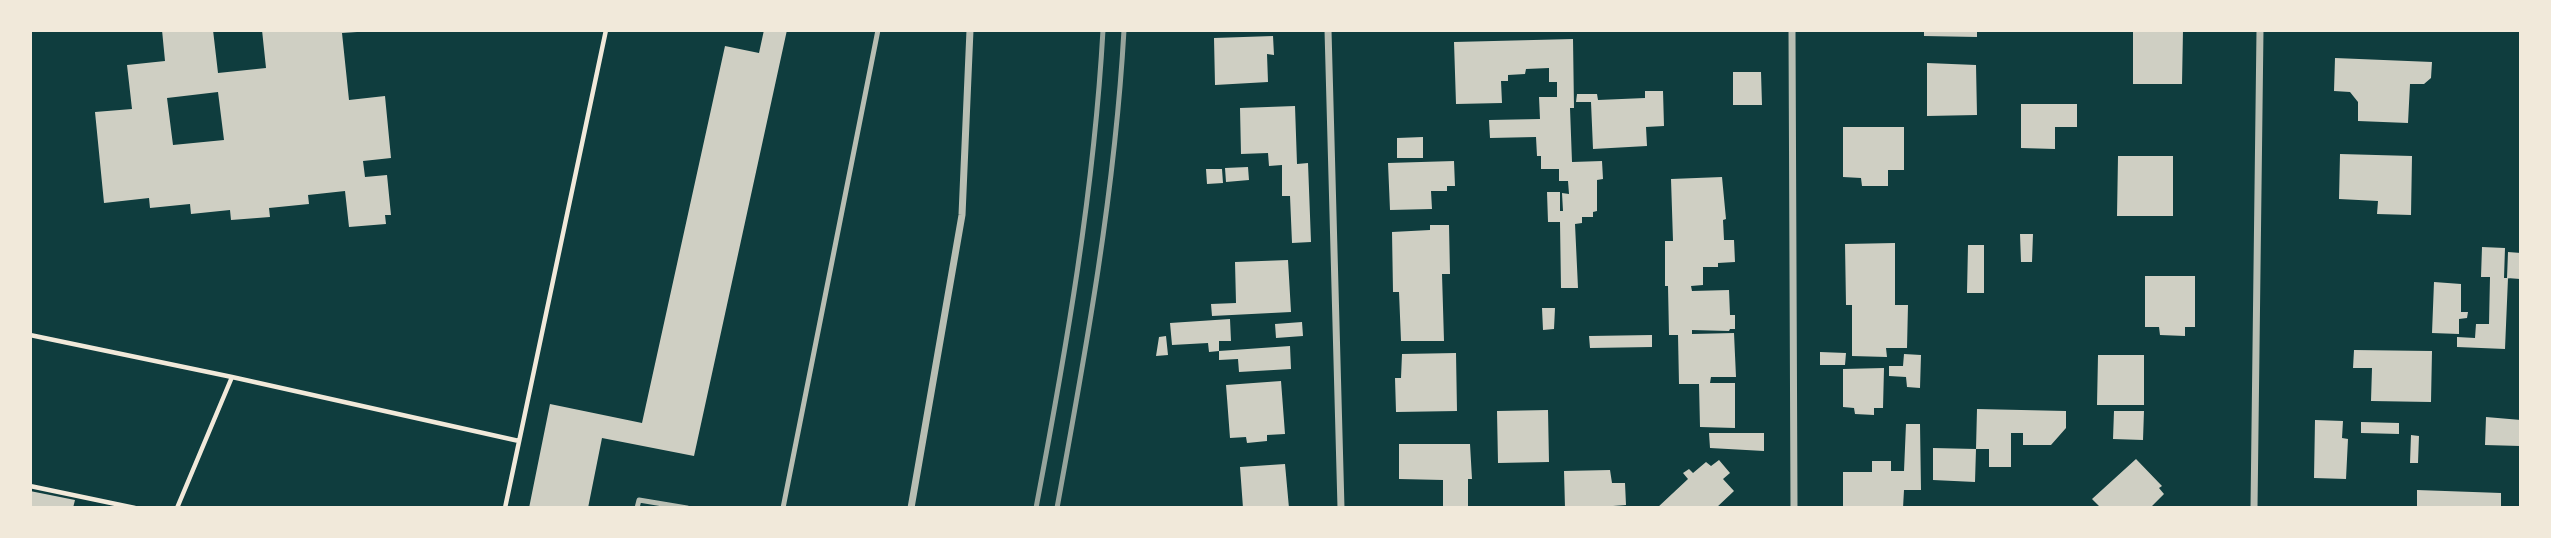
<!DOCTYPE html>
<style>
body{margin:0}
#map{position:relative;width:2551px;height:538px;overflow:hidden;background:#0f3d3e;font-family:Commissioner,sans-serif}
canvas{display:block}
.frame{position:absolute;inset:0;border:32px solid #f1e9da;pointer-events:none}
</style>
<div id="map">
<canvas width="2551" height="538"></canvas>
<div class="frame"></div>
</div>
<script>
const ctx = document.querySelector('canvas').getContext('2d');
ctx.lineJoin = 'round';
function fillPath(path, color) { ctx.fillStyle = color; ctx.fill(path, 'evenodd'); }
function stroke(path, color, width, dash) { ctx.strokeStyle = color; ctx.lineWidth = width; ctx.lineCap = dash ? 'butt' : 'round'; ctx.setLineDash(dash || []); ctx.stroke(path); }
fillPath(new Path2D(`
 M162,30H213L218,73L266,68L262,30H357V32L342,33L349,100L385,96L391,158L363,161L365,177L387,175L391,215H385L386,224L349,227L345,191L308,195L309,204L269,208L270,217L231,220L230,210L191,214L190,204L150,208L149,198L104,203L95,112L132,109L127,65L165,61ZM218,92L224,140L173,145L167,98Z
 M764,30H787L694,456L602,438L588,508H529L550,404L642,423L725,46L759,53Z
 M1924,30H1977V37L1924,36Z
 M2133,30H2183L2182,84H2133Z
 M1273,36L1274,55L1267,54L1268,82L1215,85L1214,38Z
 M1573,39L1574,108H1570L1572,162L1602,161L1603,179L1597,180V211L1593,212V217H1582V223L1575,224L1578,288H1561L1560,222H1548L1547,192H1560V211H1563L1562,193L1569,194L1568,181H1559V169H1541V156H1537L1536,137L1490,138L1489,120L1540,119L1539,97H1557V82H1549V68L1526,69L1525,74L1508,75V81H1501L1502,103L1456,104L1454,42Z
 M2335,58L2432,62L2431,78L2424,84H2410L2408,123L2358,121V102L2350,92L2334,91Z
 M1927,63L1976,65L1977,115L1927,116Z
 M1733,72H1761L1762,105H1733Z
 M1645,91H1663L1664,126L1646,127L1647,146L1593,149L1591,102H1576L1577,94H1597L1598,100L1645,98Z
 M2021,104H2077V127H2055V149L2021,148Z
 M1295,106L1297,164L1308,163L1311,242L1292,243L1290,196H1282V165L1269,166L1268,153L1241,154L1240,108Z
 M1843,127H1904V170H1888V186H1862L1861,178L1843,177Z
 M1423,137V158H1397V138Z
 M2340,154L2412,156L2411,215L2377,214L2378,201L2339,199Z
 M2118,156H2173V216H2117Z
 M1454,161L1455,186H1447V191H1431L1432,209L1390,210L1388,163Z
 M1248,167L1249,180L1226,182L1225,168Z
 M1206,169H1222L1223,183L1207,184Z
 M1722,177L1726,219L1723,220L1724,240H1734L1735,262L1718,263V267H1703V285L1691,286L1692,291L1729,290L1730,315H1735V329H1730L1729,331L1692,330V334L1734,333L1736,377H1711L1710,383H1735V428L1700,427L1699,384H1679L1678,335H1669L1668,286H1665V241H1673L1671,179Z
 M1430,225H1449L1450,274H1442L1444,341H1401L1399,292H1393L1392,232L1430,230Z
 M2020,234H2033L2032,262H2021Z
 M1895,243V305H1908L1907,348H1886L1887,357L1852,356V305H1846L1845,244Z
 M1968,245H1984V293H1967Z
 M2482,247L2505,248L2504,278H2508L2505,349L2457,347V337L2475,338L2476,324H2489L2490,277H2481Z
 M2508,252L2521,253L2520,279L2507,278Z
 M1288,260L1291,312L1212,316L1211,304L1236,303L1235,262Z
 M2145,276H2195V327H2185V336L2160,335L2159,327H2145Z
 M2434,282L2461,284V312H2468L2467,318L2459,319V334L2432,333Z
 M1542,308H1555L1554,329L1543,330Z
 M1230,319L1231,341H1219V351L1209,352L1208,343L1172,345L1170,323Z
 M1302,322L1303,336L1276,338L1275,324Z
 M1652,335V347L1590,348L1589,336Z
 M1166,336L1168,355L1156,356L1159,337Z
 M1290,346L1291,369L1239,372L1238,359L1219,360V351Z
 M2354,350L2432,351L2431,402L2371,401L2372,368H2353Z
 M1820,352L1846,353L1845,365H1820Z
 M1456,353L1457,411L1396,412L1395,378H1401L1402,354Z
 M1904,354L1921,355L1920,388L1907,387L1906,377L1889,376V366H1903Z
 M2098,355H2144V405H2097Z
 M1884,368L1883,408H1874V415L1855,414L1854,408L1843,407V369Z
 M1281,381L1285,434L1267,435V441L1247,443L1246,437L1230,438L1226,385Z
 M1977,409L2066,411V428L2051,445H2023V433H2011V467H1989V449H1976Z
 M1548,410L1549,462L1498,463L1497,411Z
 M2114,411H2144L2143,440L2113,439Z
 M2486,417L2521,420L2520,446L2485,445Z
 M2315,420L2343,421L2342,438L2348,439L2346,479L2314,478Z
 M2361,422L2399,423V434L2361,433Z
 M1906,424H1920L1921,490H1904L1903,508H1843V472H1872V461H1891V471H1904Z
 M1709,433H1764V451L1710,448Z
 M2411,435L2419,436L2418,463H2410Z
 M1399,444H1470L1472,479H1468V507H1443V480L1399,479Z
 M1933,448L1976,449L1975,482L1933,480Z
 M2136,459L2162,486L2159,488L2164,494L2150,508H2101L2092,499Z
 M1719,460L1730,473L1723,479L1734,491L1716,508H1657L1688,479L1683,473L1689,469L1693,473L1706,462L1711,466Z
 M1285,464L1289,508H1243L1240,467Z
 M1610,470L1612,483H1625L1626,505L1613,506L1612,508H1565L1564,471Z
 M2417,490L2501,493V508H2417Z
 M30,491L75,500L73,508H30Z`), '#cfcfc3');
stroke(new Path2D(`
 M30,335L232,377L519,441
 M30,486L135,508
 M177,508L232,377
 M505,508L606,30`), '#f1e9da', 4.5);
stroke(new Path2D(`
 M637,508L639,500L687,508
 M783,508L878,30`), '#b8beb3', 5);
stroke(new Path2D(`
 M1328,30L1341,508
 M1792,30L1794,508
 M911,508L962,215L970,30
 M2254,508L2260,30`), '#b8beb3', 7);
stroke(new Path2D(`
 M1036,508C1066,350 1094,191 1103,30
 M1057,508C1086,350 1115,191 1124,30`), '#97a49c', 5);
</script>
